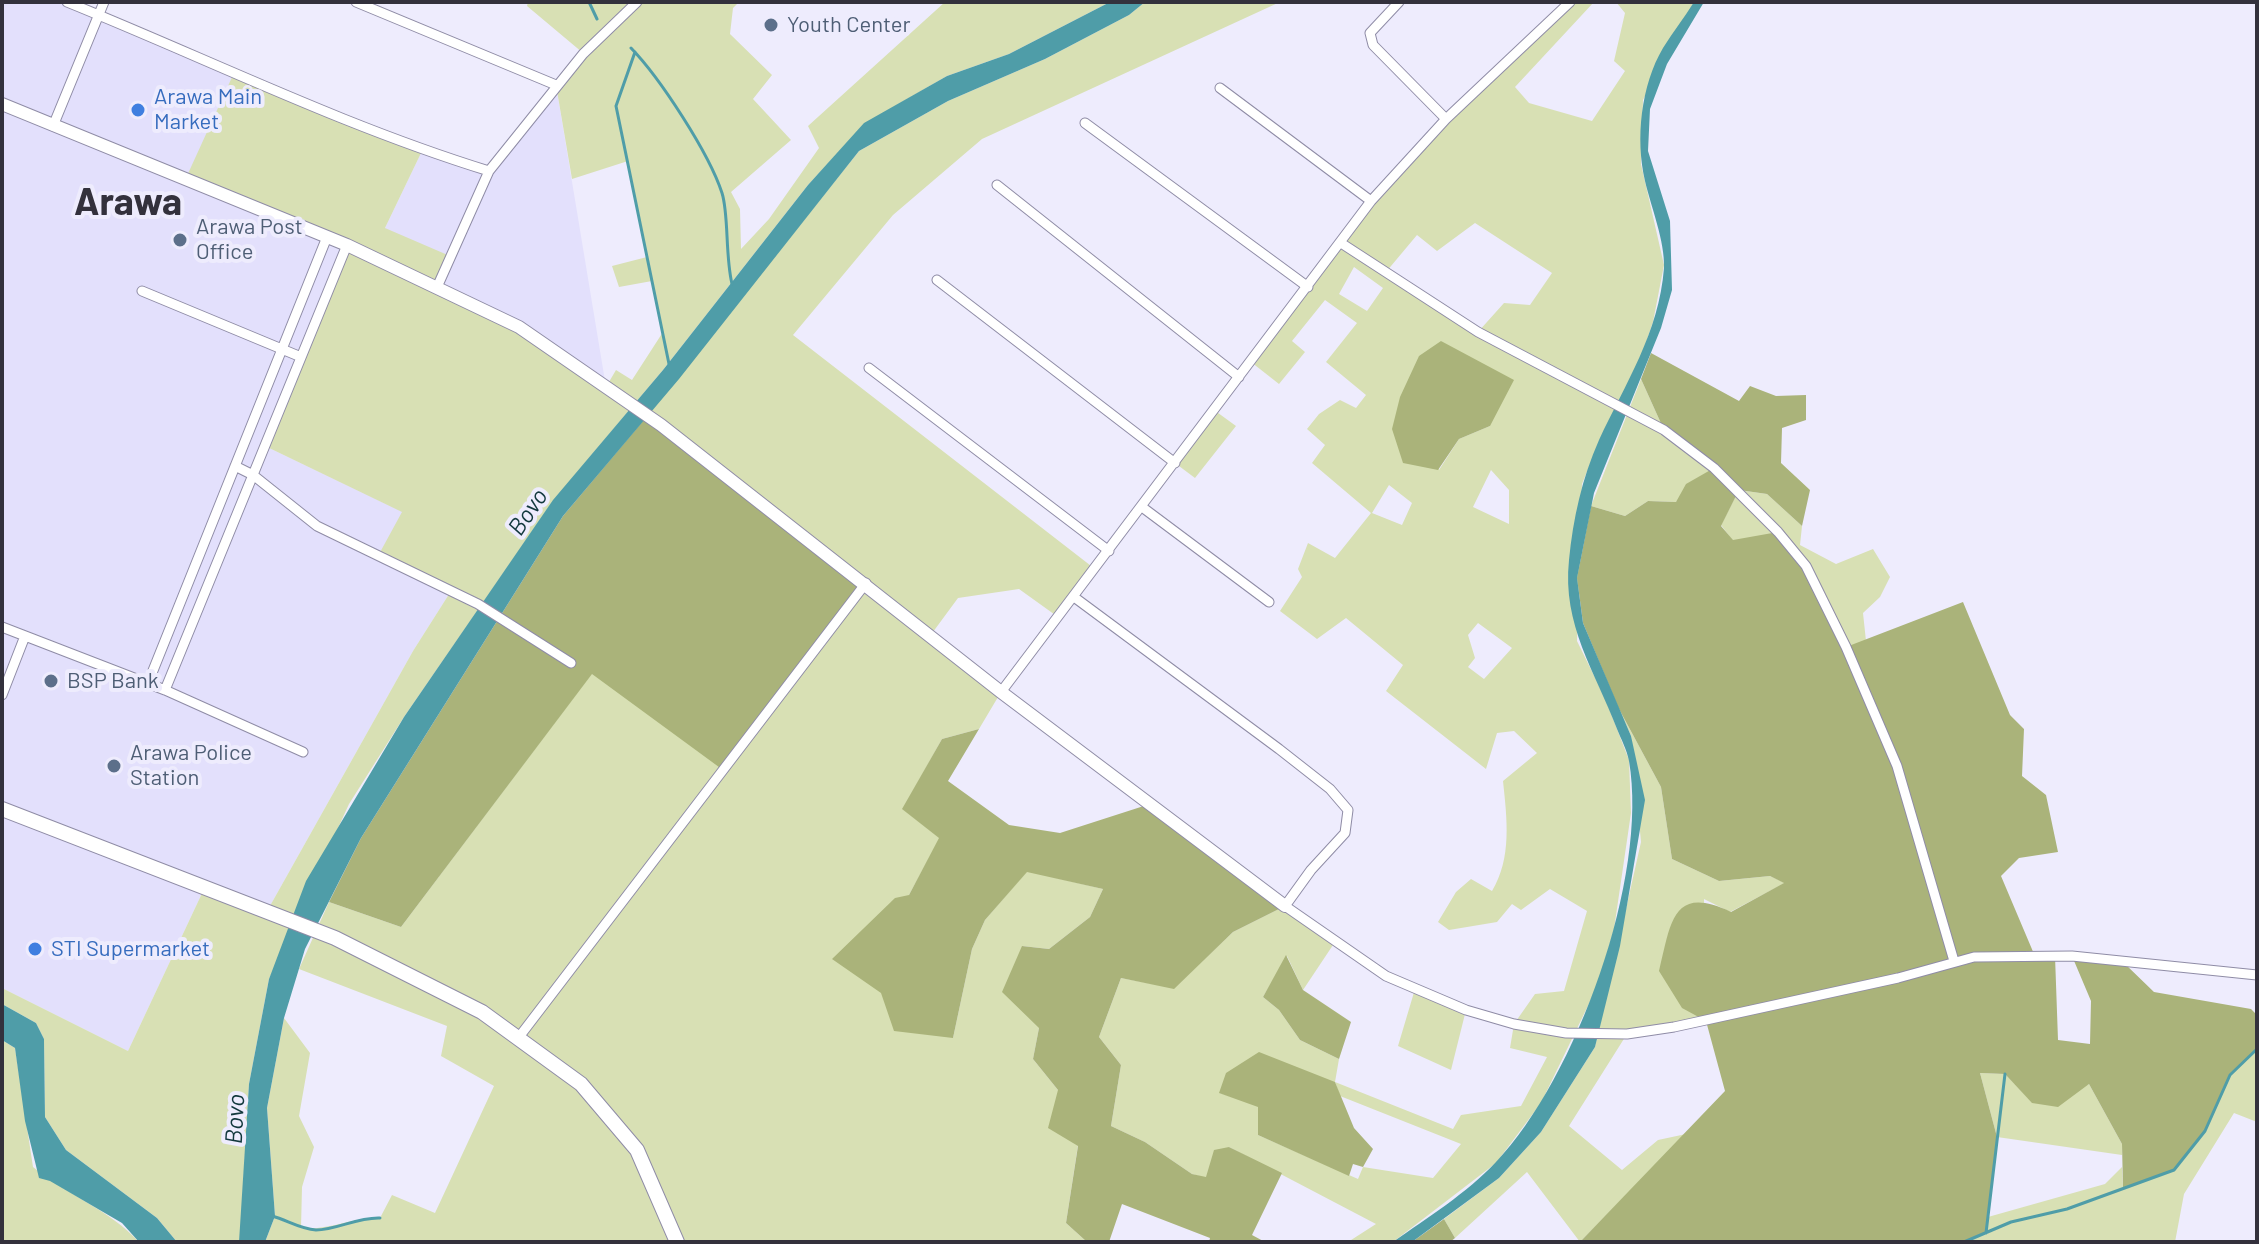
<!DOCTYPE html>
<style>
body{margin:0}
#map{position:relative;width:2259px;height:1244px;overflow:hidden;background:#eeecfd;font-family:Barlow,sans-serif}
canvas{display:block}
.frame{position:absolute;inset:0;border:4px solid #33313c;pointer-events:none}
</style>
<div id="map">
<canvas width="2259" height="1244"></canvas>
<div class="frame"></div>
</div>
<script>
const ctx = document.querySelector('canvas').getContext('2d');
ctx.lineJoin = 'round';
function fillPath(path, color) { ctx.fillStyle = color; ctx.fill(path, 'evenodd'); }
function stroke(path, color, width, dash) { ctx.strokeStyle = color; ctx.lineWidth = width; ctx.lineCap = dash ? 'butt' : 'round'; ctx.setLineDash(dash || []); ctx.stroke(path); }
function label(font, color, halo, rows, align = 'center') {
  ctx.font = font + ' Barlow,sans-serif'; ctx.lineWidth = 8; ctx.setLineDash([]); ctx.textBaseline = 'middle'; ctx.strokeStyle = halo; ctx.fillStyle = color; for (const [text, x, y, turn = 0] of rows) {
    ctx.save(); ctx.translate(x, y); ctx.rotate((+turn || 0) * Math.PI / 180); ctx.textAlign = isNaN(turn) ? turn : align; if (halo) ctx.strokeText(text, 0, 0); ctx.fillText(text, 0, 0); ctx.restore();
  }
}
fillPath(new Path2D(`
 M2,2H67L233,75L347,245L265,446L403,512L451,591L413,651L266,913L204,889L128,1051L2,988Z
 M556,85L606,387L438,285L385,228L422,151L489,171Z`), '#e3e0fc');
fillPath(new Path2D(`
 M528,2H739L733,8L730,34L772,75L753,99L791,140L731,192L740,209L741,249L769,219L819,148L808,126L945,2H1110L1009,54L947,76L864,124L808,185L663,370L553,501L404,717L349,804L269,979L249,1084L240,1241L177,1242L157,1218L66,1150L45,1117L44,1039L36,1023L2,1004V988L128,1051L204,889L266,913L413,651L451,591L378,556L402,512L265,446L347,245L186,178L233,75L422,151L385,228L450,256L438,285L519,327L606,387L616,370L632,380L663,332L652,281L619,287L612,266L647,257L628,161L572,179L556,85L583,53L527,6Z
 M1145,2H1280L982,139L893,215L793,335L1095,569L1058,617L1019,589L958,598L930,636L1001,692L979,729L942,739L903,809L940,838L909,895L953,1038L972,949L985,920L1027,871L1103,889L1090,917L1049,949L1022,946L1039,1028L1033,1059L1058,1090L1078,1145L1066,1223L1087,1242H265L275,1216L267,1108L284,1018L310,1053L299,1116L314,1147L302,1187L301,1228C328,1231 352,1217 380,1218L392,1195L435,1213L494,1086L441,1056L447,1026L299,969L329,902L401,927L592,673L648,415L859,151L948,101L1045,59L1129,15Z
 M1570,2H1594L1515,87L1529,103L1592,121L1625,71L1614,61L1625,13L1616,2H1694L1643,100L1641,164L1664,265L1653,322L1638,366L1600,439L1582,484L1577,641L1605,698L1629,760L1631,813L1614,929L1598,985L1541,1103L1496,1163L1393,1242H1348L1376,1224L1229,1147L1206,1178L1192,1174L1145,1142L1111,1126L1121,1065L1099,1037L1121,978L1174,988L1233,932L1285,906L1335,942L1303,990L1287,956L1263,997L1279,1010L1300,1040L1339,1059L1335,1082L1453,1129L1461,1115L1521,1106L1547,1057L1510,1048L1514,1024L1535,994L1564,991L1587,911L1550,889L1521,910L1512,904L1497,922L1449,930L1438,922L1456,892L1471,879L1492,891C1512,858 1507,819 1503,781L1537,753L1514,731L1497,733L1486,769L1386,691L1403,665L1346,618L1317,639L1280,611L1302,577L1298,569L1308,543L1335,558L1371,513L1312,463L1325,445L1307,429L1319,414L1340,400L1356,408L1366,395L1326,362L1357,323L1325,300L1292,341L1305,352L1279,384L1251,362L1371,201L1446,119ZM1475,223L1552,273L1530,305L1504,303L1478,332L1386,272L1417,235L1437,251ZM1354,267L1383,288L1367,311L1339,294ZM1441,341L1490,426L1459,439L1439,470ZM1491,470L1509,490V524L1473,507ZM1389,485L1412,503L1402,525L1372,513ZM1478,623L1512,648L1484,679L1468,667L1475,658L1468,635ZM1335,1082L1340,1096L1461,1144L1433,1178L1363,1167L1358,1179L1258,1135L1259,1106L1220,1093Z
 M1641,379L1664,430L1714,468L1676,502L1648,501L1625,516L1591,506Z
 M1214,410L1236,426L1195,478L1175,463Z
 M1739,490L1767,494L1802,526L1800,545L1836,564L1873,549L1890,577L1880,597L1863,613L1866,641L1846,647L1733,541L1721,525Z
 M1618,707L1661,787L1672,859L1719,881L1770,876L1785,883L1730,912L1704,899L1706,1021L1627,1034L1569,1126L1622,1170L1658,1140L1686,1134L1580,1242L1527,1172L1455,1238L1444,1219L1499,1178L1541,1132L1595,1047L1641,842L1631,736Z
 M1415,989L1466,1010L1451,1070L1398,1046Z
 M2,1040L15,1048L33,1167C67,1195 110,1210 139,1242H2Z
 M2257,1049V1122L2234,1113L2184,1194L2175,1242H1964L1985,1233L1988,1217L2105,1184L2122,1167L2123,1188L2205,1131L2230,1075Z
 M1980,1073L2005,1074L2032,1102L2089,1084L2122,1144V1155L1997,1137Z`), '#d8e0b4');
fillPath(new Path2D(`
 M1441,341L1514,380L1490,426L1459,439L1438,470L1403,463L1392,429L1400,397L1419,356Z
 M1651,353L1739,401L1750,386L1776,396L1806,395V420L1782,428L1781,463L1810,490L1802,526L1767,494L1739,490L1721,526L1733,540L1778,532L1806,566L1846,647L1963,602L2010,715L2024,729L2022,776L2046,795L2058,852L2019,858L2001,876L2034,954L2055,956L2058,1040L2090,1044L2091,1001L2072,956L2124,963L2154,992L2251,1009L2257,1015V1049L2230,1075L2205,1131L2174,1170L2123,1188L2122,1144L2089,1084L2058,1107L2032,1103L2005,1074L1980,1073L1997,1137L1986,1233L1964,1242H1580L1725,1091L1706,1021L1682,1008L1659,971C1671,923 1672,884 1731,912L1784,883L1770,876L1719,881L1672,859L1661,787L1618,707L1583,623L1577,578L1591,506L1625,516L1648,501L1676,502L1686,484L1714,468L1664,430L1641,379Z
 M648,415L866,583L723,770L592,674L401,927L329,902L361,838L563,516Z
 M979,729L948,781L1009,825L1060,833L1150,804L1285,906L1233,932L1174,989L1121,978L1099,1037L1121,1065L1111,1126L1145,1142L1192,1174L1206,1177L1214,1150L1229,1147L1282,1173L1252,1235L1265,1242H1209L1210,1238L1122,1204L1109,1242H1087L1066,1223L1078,1146L1048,1128L1058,1090L1033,1059L1039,1028L1002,992L1022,946L1049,949L1090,917L1103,889L1027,872L985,920L972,949L953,1038L894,1031L881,993L832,959L895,898L909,895L939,838L902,809L942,739Z
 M1286,955L1303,990L1351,1022L1339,1059L1300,1040L1279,1010L1263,997Z
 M1259,1052L1335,1082L1354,1128L1373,1149L1363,1167L1353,1164L1349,1176L1258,1135V1107L1219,1093L1226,1073Z
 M1444,1219L1455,1238L1450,1242H1412Z`), '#aab37a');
fillPath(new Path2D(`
 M1110,2H1145L1129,15L1045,59L948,101L859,151L679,379L563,516L361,838L305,949L284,1018L267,1108L275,1216L265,1242H239L249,1084L269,979L306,881L404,717L553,500L663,370L808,185L864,123L947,76L1009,54Z
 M1694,2H1704L1667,64L1650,109L1648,151L1670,221L1672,290L1661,328L1594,493L1577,578L1583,623L1631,736L1645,800L1620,946L1595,1047L1541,1132L1499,1178L1412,1242H1393C1427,1218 1467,1193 1496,1162C1576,1078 1649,877 1629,761C1627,750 1621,739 1617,729C1595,671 1562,625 1569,560C1573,519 1582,478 1599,440C1625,384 1659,333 1664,268C1665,241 1651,207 1645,181C1635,139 1641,85 1663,48C1673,32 1684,18 1694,2Z
 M2,1004L36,1023L44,1039L45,1117L66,1150L157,1218L177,1242H139L122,1223L50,1181L39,1178L25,1121L15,1048L2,1040Z`), '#4f9da8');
stroke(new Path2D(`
 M589,2L597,19
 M631,48C660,78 709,153 722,193C729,215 725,255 732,284
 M635,52L616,106L669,364
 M272,1216C287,1220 300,1229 316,1230C337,1230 357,1217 380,1218
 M1986,1233L2005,1074
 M1964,1242L2011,1222L2067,1209L2174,1170L2205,1131L2230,1075L2257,1049`), '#4f9da8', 3);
const minor = new Path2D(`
 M67,2C208,59 343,126 489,171
 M356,2L556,85
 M1399,2L1370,33L1373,45L1446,119
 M1220,88L1371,201
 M1085,123L1308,287
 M53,126L104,2
 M997,185L1239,377
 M1341,243L1478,332L1664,430L1714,468L1778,532L1806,566L1846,647L1897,766L1954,961
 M937,280L1175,463
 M438,285L489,171L583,54L637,2
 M142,291L301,357
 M869,368L1109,551
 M235,466L253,475L317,526L478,604L571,663
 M1142,507L1269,602
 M1074,597L1279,749L1330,789L1348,810L1345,833L1311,870L1285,906L1386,976L1466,1010L1514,1024L1566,1033L1627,1034L1674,1027L1898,978L1974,957L2072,956L2257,975
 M2,627L165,690L303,752
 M148,683L327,237
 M165,690L347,245
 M1001,692L1371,201L1446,119L1570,2
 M2,695L25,636
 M519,1037L866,583`);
const tertiary = new Path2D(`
 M2,104L347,245L519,327L661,425L1001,692L1285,906`);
const primary = new Path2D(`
 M2,809L335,938L482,1012L581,1084L637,1150L677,1242`);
stroke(minor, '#8f8ca6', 11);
stroke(tertiary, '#8f8ca6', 14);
stroke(primary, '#8f8ca6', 16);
stroke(minor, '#fff', 9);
stroke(tertiary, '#fff', 12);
stroke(primary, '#fff', 14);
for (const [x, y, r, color] of [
 [771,25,8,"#5c6f8a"],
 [138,110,8,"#3f7fe0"],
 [180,240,8,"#5c6f8a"],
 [51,681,8,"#5c6f8a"],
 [114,766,8,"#5c6f8a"],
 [35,949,8,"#3f7fe0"]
]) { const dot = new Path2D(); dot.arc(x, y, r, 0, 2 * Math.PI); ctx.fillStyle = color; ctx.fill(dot); stroke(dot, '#eeecfd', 3); }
label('22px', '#4e5e75', '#eeecfd', [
 ["Youth Center",787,25],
 ["Arawa Post",196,227],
 ["Office",196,252],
 ["BSP Bank",67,681],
 ["Arawa Police",130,753],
 ["Station",130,778]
], 'left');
label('22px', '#366cbe', '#eeecfd', [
 ["Arawa Main",154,97],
 ["Market",154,122],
 ["STI Supermarket",51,949]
], 'left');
label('italic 24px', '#12383d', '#eeecfd', [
 ["Bovo",528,512,-56],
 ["Bovo",235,1119,-87]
]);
label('bold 38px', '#33313c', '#eeecfd', [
 ["Arawa",128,202]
]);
</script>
